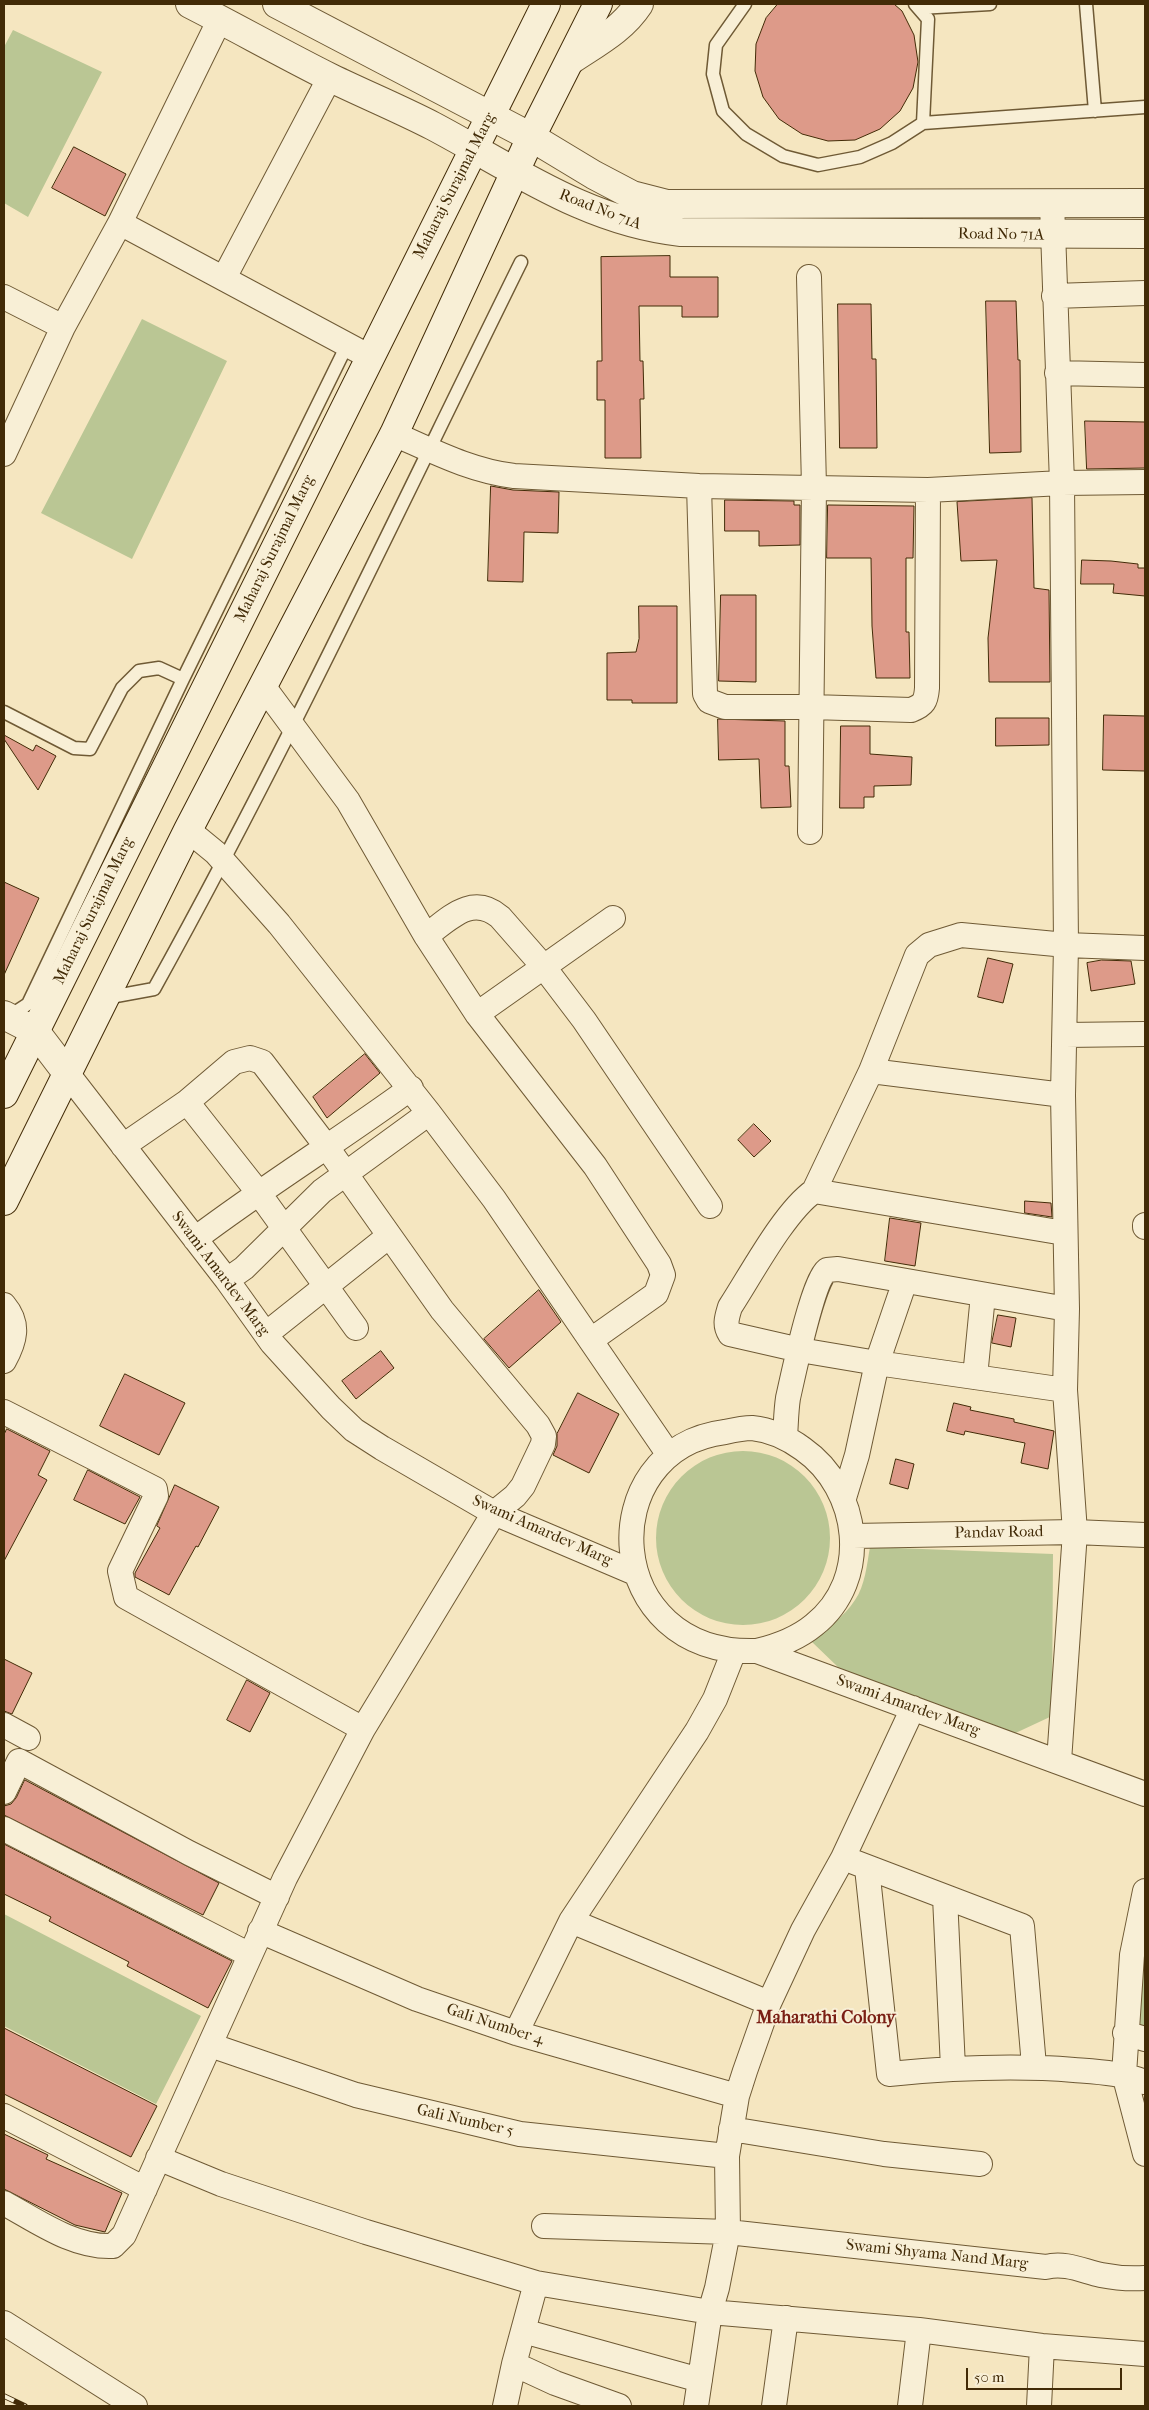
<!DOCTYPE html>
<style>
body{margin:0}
#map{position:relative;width:1149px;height:2410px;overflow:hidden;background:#f5e6c0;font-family:"IM FELL French Canon",serif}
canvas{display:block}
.frame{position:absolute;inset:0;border:5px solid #422b07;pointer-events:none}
.scale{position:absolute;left:966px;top:2368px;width:156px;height:22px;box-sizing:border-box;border:2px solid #422b07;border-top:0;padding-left:6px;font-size:15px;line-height:18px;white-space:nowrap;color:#422b07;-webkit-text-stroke:4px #f8efd6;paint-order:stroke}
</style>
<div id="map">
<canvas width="1149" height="2410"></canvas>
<div class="frame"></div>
<div class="scale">50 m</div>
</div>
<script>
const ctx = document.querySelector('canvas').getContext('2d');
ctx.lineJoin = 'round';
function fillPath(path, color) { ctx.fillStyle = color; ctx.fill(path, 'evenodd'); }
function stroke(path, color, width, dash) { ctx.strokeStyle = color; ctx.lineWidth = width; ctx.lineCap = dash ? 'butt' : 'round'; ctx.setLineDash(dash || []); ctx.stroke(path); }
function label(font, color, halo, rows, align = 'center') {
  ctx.font = font + ' "IM FELL French Canon",serif'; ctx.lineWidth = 4; ctx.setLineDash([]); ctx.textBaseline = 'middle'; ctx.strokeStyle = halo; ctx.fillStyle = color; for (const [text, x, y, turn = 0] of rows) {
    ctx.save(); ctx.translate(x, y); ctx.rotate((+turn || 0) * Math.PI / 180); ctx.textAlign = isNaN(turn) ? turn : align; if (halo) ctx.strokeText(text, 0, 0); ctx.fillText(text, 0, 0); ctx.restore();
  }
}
fillPath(new Path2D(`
 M13,30L102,72L28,217L4,203V47Z
 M142,319L227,361L132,559L41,513Z
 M656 1538a87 87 0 1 1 174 0a87 87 0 1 1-174 0Z
 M870,1547L1053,1554L1052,1716L1007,1737L839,1668L812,1642C826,1629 844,1617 855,1600C865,1586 867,1564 870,1547Z
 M4,1914L201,2016L156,2104L4,2026Z
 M1145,1935V2035L1139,2033L1140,1954Z`), '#bac694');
const building = new Path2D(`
 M778,4H894L902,11L914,35L918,62L913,88L900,111L880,129L855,140L828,141L802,134L779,119L763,97L755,71L756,44L766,18Z
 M74,147L126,174L105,216L52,188Z
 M670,256V277H718V317H682V306H639L640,361H643L644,399H640L641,458H605V400H597V361H602L601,257Z
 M986,301H1016L1018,360H1020L1021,452L990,453Z
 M838,304H871L872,359H876L877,448H840Z
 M1085,421L1145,422V468L1087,469Z
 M491,486L513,490L559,492L558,533L524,532L523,582L488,581Z
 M1032,498L1034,588L1049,590L1050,682H989L988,638L997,560L961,561L957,502Z
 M725,500L794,501V505H800V545L759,546V531H725Z
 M828,505L914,506L913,558H906V632H909L910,678H876L872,626L871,558H827Z
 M1082,560L1111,561L1138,564V568H1145V596L1113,593L1114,584H1081Z
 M721,595H756V682L719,681Z
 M639,606H677V703H632V700H607V653L636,652L639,639Z
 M1104,715L1145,716V771L1103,770Z
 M996,718H1049V745L996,746Z
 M718,719L785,721V766H789L791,807L761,808L759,759L719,760Z
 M841,726H870V754L912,757L911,785L874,786V797H864V808H840Z
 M4,735L33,751L36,745L56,756L38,790L4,739Z
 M4,882L39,898L4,975Z
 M988,958L1013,964L1003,1003L978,997Z
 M1102,960L1131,961L1135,984L1091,991L1087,963Z
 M365,1054L380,1073L327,1118L313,1097Z
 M754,1124L771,1141L754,1157L738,1140Z
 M1025,1201L1051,1203L1052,1217L1025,1213Z
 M890,1218L921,1223L915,1266L885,1261Z
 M539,1290L561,1322L509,1368L484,1339Z
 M998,1315L1016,1318L1011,1347L992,1343Z
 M381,1351L394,1368L356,1399L342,1381Z
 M125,1374L185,1403L159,1455L100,1426Z
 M578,1393L619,1414L589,1473L553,1455L557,1446V1434Z
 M954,1403L971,1407L970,1410L1014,1419V1422L1054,1431L1048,1469L1021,1463L1025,1443L965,1431L964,1435L947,1431Z
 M7,1429L50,1451L38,1475L47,1480L4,1561V1435Z
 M896,1459L914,1464L908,1489L890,1484Z
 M88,1470L140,1497L125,1524L74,1500Z
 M175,1485L219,1507L198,1547L196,1546L169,1595L135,1577V1573L160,1528L157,1526Z
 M4,1659L32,1673L12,1714L4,1711Z
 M247,1680L270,1693L250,1732L227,1720Z
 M25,1780L219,1883L203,1915L4,1815V1806L11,1804L16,1798Z
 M4,1844L232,1961L208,2008L127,1966L129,1962L49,1921L51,1917L4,1894Z
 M4,2028L157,2106L131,2157L4,2094Z
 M4,2134L48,2155L46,2159L122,2193L105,2232L75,2225L4,2189Z`);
fillPath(building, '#dd9a89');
stroke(building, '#422b07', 1);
const service = new Path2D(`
 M745,4L716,45L713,74L723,111L746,134L783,156L818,165L860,157L892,143L923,123L1145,107
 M915,4L928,19L923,123
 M1086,4L1095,111
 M919,8L990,4
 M4,712L74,748L90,749L122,688L139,671L159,668L183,679
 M105,998L154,989C286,751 401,505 521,262
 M8,1017L28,1004L183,679L347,345`);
const minor = new Path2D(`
 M1052,203L1062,483L1066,945L1063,1095L1067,1309L1065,1390L1075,1532L1059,1761
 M120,223L370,357
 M809,277L814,487L810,832
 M224,278L330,77
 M1054,296L1145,293
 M4,297L63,327
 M1057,373L1145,375
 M394,434C433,451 471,471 514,476L699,486L928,490L1062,483L1145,482
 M4,454L63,327L120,223L220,19
 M699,486L705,694L709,701L725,707H811L911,710C924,705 926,701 927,688L928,490
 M263,686L348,801L426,936L477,1014L595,1166L659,1264L663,1275L656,1294L591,1340
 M188,830L216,853L279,924L429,1113L322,1191L244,1268L227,1280
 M426,936C449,919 472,893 500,917L543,966L584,1020L710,1206
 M477,1014L613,918
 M1065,1035L1145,1034
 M871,1071L1063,1095
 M67,1073L227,1280L272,1343L331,1408L354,1430L382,1448L494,1513L635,1573
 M187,1102L258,1192L356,1328
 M429,1113L494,1199L669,1455
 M814,1191L1064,1233
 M1145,1227V1225
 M195,1239C265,1186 340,1140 411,1088
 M4,1305C20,1324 15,1341 4,1361
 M266,1334L389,1236
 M975,1377L983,1295
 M1065,1390L877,1363L800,1350L730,1334C724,1325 727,1317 730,1307C751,1275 784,1212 814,1191L871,1071L917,955L929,945L961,935L1066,945L1145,948
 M4,1412L155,1489L156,1496L120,1571L126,1597L363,1729
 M785,1437C786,1424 786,1411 788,1398C793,1376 813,1280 827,1270L838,1269L1067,1309
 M844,1498L857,1455L877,1363L905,1281
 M853,1536L1075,1532L1145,1535
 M757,1651C778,1646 797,1639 814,1625C872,1579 860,1489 803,1449C788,1438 771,1430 752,1428C743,1428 734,1430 725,1432C591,1449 600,1656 757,1651L1145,1794
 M4,1725L28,1738
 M4,1792L19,1761L189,1853L277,1897
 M4,1829L250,1955
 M854,1862L1022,1926L1034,2066
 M867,1868L889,2074C951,2068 1012,2065 1074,2070C1099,2072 1122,2073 1145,2082
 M1145,1891L1132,1955L1124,2074L1145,2154
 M945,1897L953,2068
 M571,1921L769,2003
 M260,1931L417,1999L516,2033L737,2096
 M516,2033L571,1921L697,1731L715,1699L734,1651
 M1125,2033L1145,2039
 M210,2045L356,2095L520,2134L727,2156
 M4,2116L145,2189
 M731,2129L884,2154L980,2164
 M158,2158L221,2184L366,2232L536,2283L710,2312L919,2330L1042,2346L1145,2354
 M4,2203C37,2221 74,2248 113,2246L124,2235L285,1878L363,1729L494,1513L515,1496L523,1486L543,1444L544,1436L538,1425L442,1310L326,1146L262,1062L250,1058L234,1062L187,1102L123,1146
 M544,2226L728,2232L1046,2267C1065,2262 1083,2271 1101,2275C1116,2278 1130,2279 1145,2278
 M536,2283L514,2364L555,2383L619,2406
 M4,2323L135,2406
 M523,2331L700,2380
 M505,2406L514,2364
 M696,2406L710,2312L717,2288L728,2232L727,2156L737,2096L745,2071L769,2003L803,1930L843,1858L913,1708
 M774,2406L786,2318
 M910,2406L919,2330
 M1039,2406L1042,2346`);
const tertiary = new Path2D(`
 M190,4C237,28 283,54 331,78C364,94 400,109 433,126C514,169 587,222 681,232L1145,234
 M277,4L531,137L594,175L632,195L667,204L1145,203
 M571,60C596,43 622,30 639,4
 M4,1015L35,1031L67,1073`);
const secondary = new Path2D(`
 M4,1094L546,4
 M4,1201L188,830L394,434L531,137L598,4`);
stroke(service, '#6f5a35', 15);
stroke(minor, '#6f5a35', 26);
stroke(tertiary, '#6f5a35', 30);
stroke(secondary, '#422b07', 30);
stroke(service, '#f8efd6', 12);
stroke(minor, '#f8efd6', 24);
stroke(tertiary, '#f8efd6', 28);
stroke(secondary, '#f8efd6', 28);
const rail = new Path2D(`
 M4,2396L25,2406`);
stroke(rail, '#422b07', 5.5);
stroke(rail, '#f8efd6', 4, [11]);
label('16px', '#422b07', '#f8efd6', [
 ["Maharaj Surajmal Marg",455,186,-63],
 ["Road No 71A",600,210,21],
 ["Road No 71A",1001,235,1],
 ["Maharaj Surajmal Marg",275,549,-64],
 ["Maharaj Surajmal Marg",94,911,-64],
 ["Swami Amardev Marg",220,1274,53],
 ["Swami Amardev Marg",542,1531,24],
 ["Pandav Road",999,1533,-1],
 ["Swami Amardev Marg",908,1706,20],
 ["Gali Number 4",495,2025,18],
 ["Gali Number 5",465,2121,13],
 ["Swami Shyama Nand Marg",937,2255,6]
]);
label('bold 18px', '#7a1f14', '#f8efd6', [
 ["Maharathi Colony",826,2019]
]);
</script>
